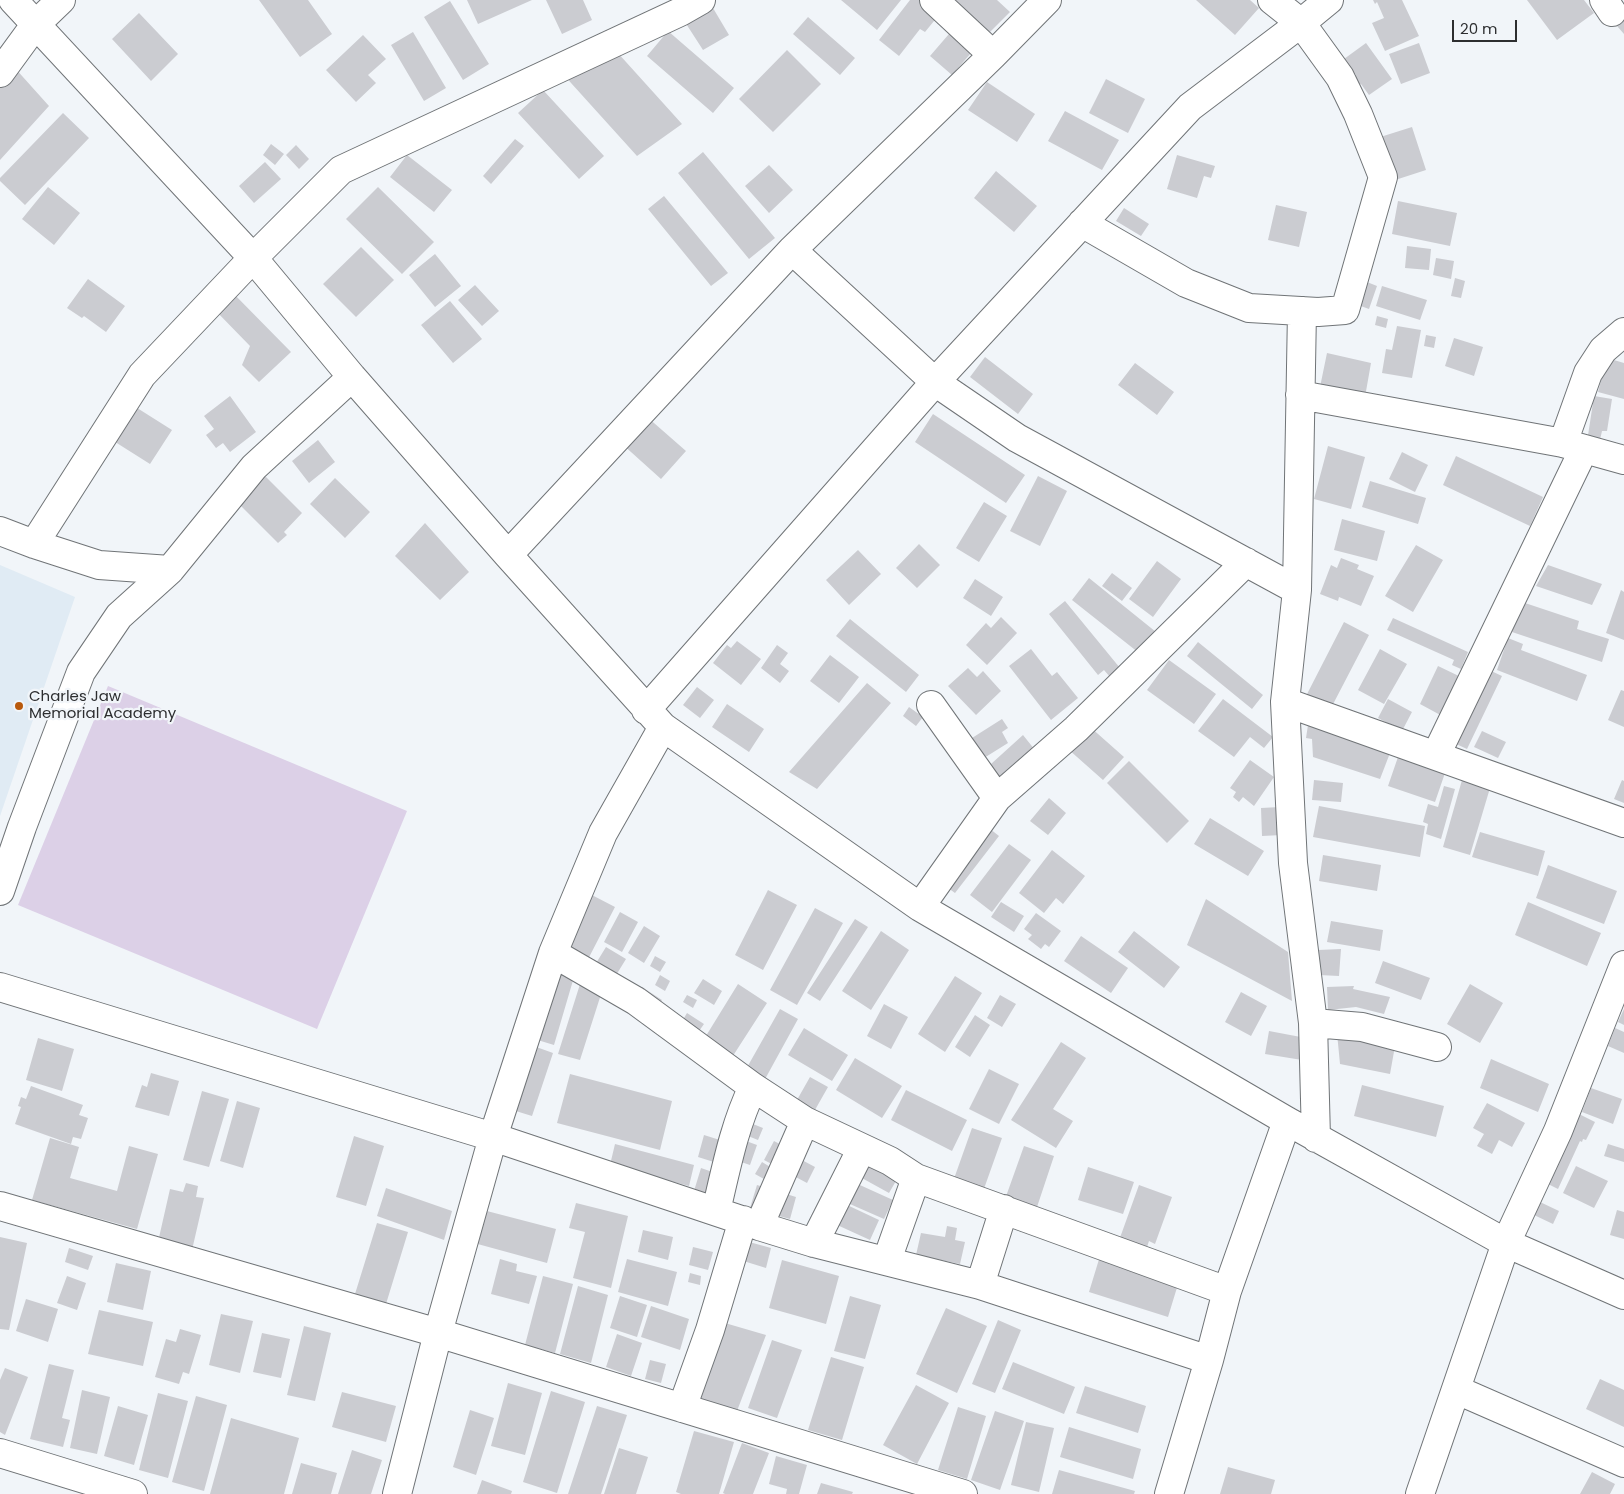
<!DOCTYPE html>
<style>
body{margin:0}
#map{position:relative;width:1624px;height:1494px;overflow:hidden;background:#f1f5f9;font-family:Poppins,sans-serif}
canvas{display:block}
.scale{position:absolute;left:1452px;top:20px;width:65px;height:22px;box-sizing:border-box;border:2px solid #2d2e30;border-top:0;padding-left:6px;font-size:15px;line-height:18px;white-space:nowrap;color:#2d2e30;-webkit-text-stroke:4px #f1f5f9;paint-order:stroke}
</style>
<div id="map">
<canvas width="1624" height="1494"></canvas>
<div class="scale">20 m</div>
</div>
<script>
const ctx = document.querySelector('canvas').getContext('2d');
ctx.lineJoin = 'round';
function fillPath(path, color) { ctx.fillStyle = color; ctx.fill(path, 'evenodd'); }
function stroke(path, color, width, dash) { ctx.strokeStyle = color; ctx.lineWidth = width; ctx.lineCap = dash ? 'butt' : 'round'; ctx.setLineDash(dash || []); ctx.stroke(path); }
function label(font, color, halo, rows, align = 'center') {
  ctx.font = font + ' Poppins,sans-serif'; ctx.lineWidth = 4.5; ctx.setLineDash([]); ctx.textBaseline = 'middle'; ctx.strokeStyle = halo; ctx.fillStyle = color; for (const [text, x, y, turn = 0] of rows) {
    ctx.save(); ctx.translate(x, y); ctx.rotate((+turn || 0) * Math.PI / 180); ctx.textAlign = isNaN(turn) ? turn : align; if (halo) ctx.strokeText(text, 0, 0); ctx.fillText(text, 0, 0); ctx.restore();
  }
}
fillPath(new Path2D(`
 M0,565L75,597L0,816Z`), '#e0ebf4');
fillPath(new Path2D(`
 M108,686L407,811L317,1029L18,905Z`), '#dcd0e7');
fillPath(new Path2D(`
 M259,0H308L332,34L300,57Z
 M467,0H532L478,24Z
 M546,0H583L592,20L562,34Z
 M841,0H901L877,30Z
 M910,0H929L943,10L925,32L920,29L899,56L879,40Z
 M948,0H997L1010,12L986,36Z
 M1196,0H1250L1259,8L1235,35Z
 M1373,0H1402L1419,36L1385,51L1372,23L1384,18L1377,2L1375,4Z
 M1527,0H1584L1594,13L1557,40Z
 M450,1L489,64L463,80L424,17Z
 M710,3L729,35L703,50L683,19Z
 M1624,6V34L1610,18Z
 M139,13L178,54L151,81L112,39Z
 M808,17L855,58L840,75L793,34Z
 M955,27L977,46L952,75L930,56Z
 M668,31L734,88L713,113L647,56Z
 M413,32L446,88L424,101L391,45Z
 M363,35L386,59L368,75L376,83L356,102L326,70Z
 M1366,43L1392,79L1369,95L1361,84L1356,87L1350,79L1356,75L1344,59Z
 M1419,43L1430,73L1401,84L1389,54Z
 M787,50L821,84L773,132L739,99Z
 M617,52L682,124L637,156L562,73Z
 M14,67L49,106L0,160V84Z
 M1106,79L1145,99L1128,133L1089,113Z
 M987,82L1035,114L1017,142L968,110Z
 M543,90L604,156L579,179L518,113Z
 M1065,111L1119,140L1102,170L1048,141Z
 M63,113L89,138L25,205L0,181V178Z
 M1412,127L1426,170L1389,182L1374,139Z
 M515,139L524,146L491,184L483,176Z
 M271,144L284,154L275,165L263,155Z
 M296,145L309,159L299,169L286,155Z
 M703,152L775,238L749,259L678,173Z
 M407,155L452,190L434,212L390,177Z
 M1177,155L1215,166L1211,178L1204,176L1197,198L1167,189Z
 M265,162L281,179L254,203L239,186Z
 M769,165L793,190L769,213L745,186Z
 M996,171L1037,206L1014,232L974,198Z
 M48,187L80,213L54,245L22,219Z
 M378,187L434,242L402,274L346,219Z
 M664,196L728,273L711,286L648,209Z
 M1398,201L1457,213L1450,246L1392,234Z
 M1276,205L1307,212L1299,247L1268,240Z
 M1124,208L1149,224L1141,236L1116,221Z
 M1407,246L1431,249L1429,270L1405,268Z
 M361,247L394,280L356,317L323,284Z
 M435,254L461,286L435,307L409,275Z
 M1436,258L1454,261L1451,279L1433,275Z
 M1455,278L1465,281L1461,298L1451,296Z
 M88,279L125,306L106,332L84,316L82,318L67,308Z
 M1367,282L1377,286L1369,309L1358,305Z
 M475,285L499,311L482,326L458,300Z
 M1382,286L1427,300L1420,320L1376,306Z
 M231,291L291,352L259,382L242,365L250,346L213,308Z
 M450,301L482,339L453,363L421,325Z
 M1377,316L1388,319L1386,328L1375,325Z
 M1397,326L1421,330L1412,378L1382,373L1386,349L1392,350Z
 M1426,335L1436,337L1434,348L1424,346Z
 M1454,338L1483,347L1474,376L1445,366Z
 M1327,353L1371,363L1365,397L1320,387Z
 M985,357L1033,394L1018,414L970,377Z
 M1607,358L1624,363V399L1598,392Z
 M1135,363L1174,392L1157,415L1118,385Z
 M230,396L256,432L230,452L223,443L216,448L206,435L214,429L204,416Z
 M1594,396L1612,399L1607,431H1602L1599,444L1587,442Z
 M134,406L172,430L150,464L112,440Z
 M933,414L1025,475L1006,503L915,442Z
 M646,416L686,451L661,479L621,443Z
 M318,440L335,462L309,483L292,461Z
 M1328,446L1365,457L1351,509L1314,499Z
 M1402,452L1428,465L1415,492L1389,479Z
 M1456,456L1543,497L1530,526L1443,485Z
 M261,472L302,513L284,532L287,535L278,543L234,499Z
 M1038,476L1067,491L1040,546L1010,531Z
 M335,478L370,512L345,538L310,504Z
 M1370,481L1426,498L1418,524L1362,507Z
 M984,502L1007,516L979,562L956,548Z
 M1342,519L1385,531L1377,561L1334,550Z
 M425,523L469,572L440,600L395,556Z
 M919,544L940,565L917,588L896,568Z
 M1416,545L1443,560L1413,612L1385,596Z
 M858,550L881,574L849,605L826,580Z
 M1341,558L1359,565L1357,569L1374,576L1361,606L1339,597L1338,601L1320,594L1331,565L1337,568Z
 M1157,561L1181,579L1153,617L1129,599Z
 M1548,565L1602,584L1592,605L1536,586Z
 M1112,573L1132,588L1122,601L1102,586Z
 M1089,578L1156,632L1139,653L1072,600Z
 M975,579L1003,597L991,616L963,598Z
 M1621,590L1624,592V640L1606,633Z
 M1065,601L1120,668L1110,677L1104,670L1098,675L1049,614Z
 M1522,602L1579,621L1577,629L1609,639L1602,662L1512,632Z
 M1001,617L1017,633L987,665L966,645L986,623L991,628Z
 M1393,618L1468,652L1461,669L1452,665L1454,660L1387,630Z
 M850,619L919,675L906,692L836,636Z
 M1344,622L1369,635L1330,710L1305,698Z
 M1508,638L1523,644L1521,650L1587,675L1577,701L1497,670Z
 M737,641L761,659L741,685L713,663L727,645L731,648Z
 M1198,642L1263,695L1252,709L1187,656Z
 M777,645L788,653L780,664L789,671L780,683L761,668Z
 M1031,649L1052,676L1057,672L1078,698L1051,720L1009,666Z
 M1380,649L1407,664L1384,704L1358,690Z
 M830,655L859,677L839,703L810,681Z
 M1169,660L1216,694L1194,724L1147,690Z
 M1438,666L1463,678L1444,717L1420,704Z
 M968,668L977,677L983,671L1001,691L976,715L948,686Z
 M1489,670L1502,676L1467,749L1454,743Z
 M867,683L891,703L817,789L789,772Z
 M697,687L714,700L700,718L683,705Z
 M1621,690L1624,691V727L1608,720Z
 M1223,699L1273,737L1264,748L1250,737L1234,757L1198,731Z
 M1388,699L1412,712L1402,731L1378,718Z
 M727,704L764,729L749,752L712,727Z
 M909,707L923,717L916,726L903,716Z
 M1002,719L1008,728L1002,732L1008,743L984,758L972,738Z
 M1308,725L1390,753L1380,779L1313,757L1312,739L1306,738Z
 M1089,726L1124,757L1103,780L1068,749Z
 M1482,731L1506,742L1498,758L1474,747Z
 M1023,735L1035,750L1000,781L991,764Z
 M1398,757L1445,773L1435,802L1388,786Z
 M1250,760L1274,777L1254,806L1243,797L1239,802L1233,797L1236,792L1230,788Z
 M1129,761L1189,821L1167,843L1107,783Z
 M1314,780L1343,783L1341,802L1312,800Z
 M1462,780L1490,788L1470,855L1443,847Z
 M1622,780L1624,781V803L1614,799Z
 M1444,786L1455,789L1441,839L1426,834L1428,824L1423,822L1428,804L1438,807Z
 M1049,798L1066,813L1048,835L1030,821Z
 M1319,806L1425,826L1420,857L1313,837Z
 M1280,807L1282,835L1262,836L1261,808Z
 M1210,818L1264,851L1248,876L1194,844Z
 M985,825L999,836L955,893L941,883Z
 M1480,832L1545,851L1538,876L1472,857Z
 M1009,844L1031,860L992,912L970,895Z
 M1052,850L1085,876L1063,904L1056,898L1044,913L1019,893Z
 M1323,855L1381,865L1377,891L1319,881Z
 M1548,865L1617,891L1604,924L1536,898Z
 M768,890L797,905L763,970L735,955Z
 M588,893L615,907L585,965L558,951Z
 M1206,899L1288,952L1292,1001L1187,945Z
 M1001,902L1024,916L1014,932L991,917Z
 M1528,902L1601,933L1587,966L1515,935Z
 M815,908L843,923L797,1005L770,990Z
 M620,912L638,922L622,952L604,942Z
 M1036,913L1061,931L1049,947L1045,944L1041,949L1028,939L1032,935L1024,929Z
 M855,919L868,927L820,1001L807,993Z
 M1331,921L1383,930L1380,951L1327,942Z
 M644,926L660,936L644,963L628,953Z
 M881,931L909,950L871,1010L842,991Z
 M1134,931L1180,967L1164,988L1118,952Z
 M1081,936L1128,968L1111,993L1064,961Z
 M606,947L626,959L610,985L590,973Z
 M1341,949L1339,976L1319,975L1318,950Z
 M655,956L666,962L660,972L650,966Z
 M1383,961L1430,978L1421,1000L1375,983Z
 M552,971L574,977L554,1045L531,1038Z
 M660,975L670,981L665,991L655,985Z
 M955,976L982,993L945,1052L918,1034Z
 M703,979L722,991L714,1005L694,993Z
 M581,981L603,988L580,1060L558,1054Z
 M738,984L767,1003L729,1062L701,1044Z
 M1470,984L1503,1003L1480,1043L1447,1024Z
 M1354,986L1353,989L1390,997L1384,1014L1356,1007L1328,1010L1327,987Z
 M642,987L662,1000L655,1011L635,997Z
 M1241,992L1267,1006L1251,1036L1225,1022Z
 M687,995L697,1000L693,1008L683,1002Z
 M1000,995L1016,1004L1002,1027L987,1018Z
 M884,1004L908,1017L891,1049L867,1036Z
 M780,1009L798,1019L764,1081L745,1071Z
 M1624,1009V1025L1618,1022Z
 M687,1013L704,1024L697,1034L681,1023Z
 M975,1015L990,1025L970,1057L955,1047Z
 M804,1028L848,1055L832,1081L788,1055Z
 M1615,1028L1624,1032V1053L1608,1046Z
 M1269,1031L1306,1038L1302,1060L1265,1054Z
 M1337,1033L1395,1046L1390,1074L1340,1064Z
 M38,1038L74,1049L62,1091L26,1080Z
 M1061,1042L1086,1058L1053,1109L1073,1121L1056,1148L1011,1120Z
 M528,1044L553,1053L532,1116L506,1108Z
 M855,1058L902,1086L882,1118L836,1090Z
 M1491,1059L1549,1084L1538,1112L1480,1088Z
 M989,1069L1019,1084L999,1124L969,1109Z
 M151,1073L179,1081L169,1116L135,1107L142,1085L147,1087Z
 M570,1074L672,1101L660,1150L557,1123Z
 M810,1077L828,1087L811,1117L793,1107Z
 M1362,1085L1444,1106L1436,1137L1354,1116Z
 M31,1086L83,1105L79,1115L88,1118L81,1139L73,1137L71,1144L15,1124L21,1107L18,1106L21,1097L26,1099Z
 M1591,1088L1622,1099L1613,1124L1582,1112Z
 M906,1090L967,1120L952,1151L891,1120Z
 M202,1091L229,1099L209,1167L183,1160Z
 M237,1101L260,1108L243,1168L220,1161Z
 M1487,1103L1525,1123L1512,1147L1499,1140L1492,1154L1477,1146L1484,1134L1473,1128Z
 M1579,1114L1595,1122L1586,1140L1583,1139L1582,1142L1580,1141L1558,1189L1546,1183Z
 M753,1124L763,1128L758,1140L748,1136Z
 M972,1128L1002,1138L980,1200L950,1190Z
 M704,1135L723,1141L717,1163L698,1157Z
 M354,1136L384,1146L366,1206L336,1197Z
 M50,1138L79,1147L70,1178L117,1191L129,1146L158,1154L137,1229L32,1200Z
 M746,1141L757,1145L750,1165L738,1161Z
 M774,1141L799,1154L789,1173L764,1160Z
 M615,1144L694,1165L689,1186L610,1165Z
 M1608,1144L1624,1149V1162L1604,1156Z
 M1024,1146L1054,1156L1035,1213L1004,1202Z
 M861,1153L900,1174L889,1193L851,1172Z
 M800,1159L815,1167L807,1183L792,1175Z
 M762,1162L787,1177L780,1188L755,1174Z
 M1576,1166L1608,1181L1594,1208L1563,1193Z
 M1088,1167L1134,1182L1123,1214L1078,1200Z
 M701,1168L721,1175L715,1197L694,1191Z
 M851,1181L893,1200L884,1219L843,1201Z
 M186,1183L198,1186L196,1197L204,1198L192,1250L158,1242L170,1189L183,1192Z
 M757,1185L796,1197L790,1219L750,1208Z
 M1139,1185L1172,1197L1155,1244L1149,1241L1144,1256L1117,1246Z
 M386,1188L452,1211L444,1240L377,1216Z
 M1540,1202L1559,1211L1553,1224L1534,1215Z
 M576,1203L628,1216L611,1288L573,1278L585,1232L569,1228Z
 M845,1204L879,1220L870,1240L835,1224Z
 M483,1210L556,1229L547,1263L474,1243Z
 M1617,1210L1624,1212V1239L1610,1235Z
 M377,1223L408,1232L386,1304L355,1294Z
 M947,1226L957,1228L955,1240L965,1242L960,1264L916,1255L921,1233L945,1237Z
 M643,1230L673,1237L668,1260L638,1252Z
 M0,1237L27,1243L9,1330L0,1329Z
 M742,1240L771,1248L766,1268L737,1259Z
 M693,1247L713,1252L708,1270L689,1265Z
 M69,1248L93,1256L88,1270L65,1262Z
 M1100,1256L1179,1281L1168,1317L1089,1292Z
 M500,1259L517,1264L516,1271L537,1276L529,1304L491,1294Z
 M627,1259L677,1272L668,1306L618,1292Z
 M782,1260L839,1276L826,1324L769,1308Z
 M116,1263L151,1271L143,1310L107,1302Z
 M690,1273L701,1276L700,1285L688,1282Z
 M67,1276L86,1283L77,1310L57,1303Z
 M543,1276L573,1284L555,1353L525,1345Z
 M578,1286L608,1295L591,1363L560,1354Z
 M620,1296L647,1305L637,1337L610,1328Z
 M850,1296L881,1305L865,1359L834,1351Z
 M26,1299L58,1309L48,1342L16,1331Z
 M651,1306L689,1319L680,1350L641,1337Z
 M946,1308L987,1326L957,1393L916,1374Z
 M99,1310L153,1322L143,1366L88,1354Z
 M221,1314L253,1321L240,1373L209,1365Z
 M998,1320L1021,1330L995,1393L972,1384Z
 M718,1321L766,1335L737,1411L690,1397Z
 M304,1326L331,1333L315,1401L287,1395Z
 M180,1329L201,1335L189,1374L183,1372L179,1384L155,1377L166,1339L176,1342Z
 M262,1333L290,1339L281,1378L253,1372Z
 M617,1334L642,1343L631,1376L606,1367Z
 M772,1340L802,1350L777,1418L748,1408Z
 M831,1357L864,1367L842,1440L808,1430Z
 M650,1360L666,1364L661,1383L645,1379Z
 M1013,1362L1075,1387L1064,1414L1002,1389Z
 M49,1364L74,1370L62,1418L70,1420L63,1447L30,1439Z
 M5,1368L28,1377L5,1435L0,1432V1380Z
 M1600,1379L1624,1390V1427L1586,1409Z
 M508,1383L542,1393L525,1455L491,1446Z
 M916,1385L949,1403L917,1464L883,1445Z
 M1085,1386L1146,1406L1138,1433L1076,1413Z
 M82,1390L110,1397L97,1454L70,1448Z
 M551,1391L585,1402L557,1493L523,1482Z
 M342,1392L396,1406L386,1442L332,1427Z
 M158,1393L188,1401L168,1478L139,1470Z
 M196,1396L227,1405L204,1491L172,1482Z
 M118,1406L148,1415L134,1465L104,1456Z
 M597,1406L627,1415L601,1494H568Z
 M958,1407L986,1416L967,1479L938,1470Z
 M470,1410L494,1418L476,1475L453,1467Z
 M995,1411L1024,1421L1000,1490L971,1480Z
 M231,1418L299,1438L284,1494H210Z
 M1026,1422L1054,1428L1039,1492L1011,1485Z
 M1069,1427L1141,1449L1133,1479L1060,1457Z
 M694,1431L734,1442L719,1494H681L676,1492Z
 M742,1443L769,1453L753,1494H725L723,1493Z
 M619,1448L648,1457L636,1494H604Z
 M352,1450L382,1460L371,1494H338Z
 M776,1456L807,1465L799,1494H786L787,1489L769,1484Z
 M301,1463L337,1473L331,1494H292Z
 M1228,1467L1275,1480L1271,1494H1220Z
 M1059,1470L1135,1491L1134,1494H1052Z
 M1592,1472L1615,1484L1610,1494H1580Z
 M482,1480L512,1491L511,1494H477Z
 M821,1483L853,1492L852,1494H817Z`), '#cbccd1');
const minor = new Path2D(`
 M13,0L253,258L352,377L508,555L663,727L920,907L1287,1121L1506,1243L1624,1295
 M934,0L993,55
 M1604,0L1612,12
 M0,73L35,25L61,0
 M1082,223L1186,283L1249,308L1318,312L1345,310L1383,177L1358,114L1340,77L1301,23L1272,0
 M792,250L935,382L1017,438L1297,590
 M1302,311L1297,590L1285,702L1293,863L1313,1023L1316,1138
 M1300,395L1563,443L1624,460
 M1563,443L1588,373L1603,350L1624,332
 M0,531L34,544L99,565L170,570
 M34,544L142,375L253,258L341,170L680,12L701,0
 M508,555L792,250L993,55L1047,0
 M1285,702L1624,823
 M931,705L997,798
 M646,710L935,382L1190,107L1301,23L1329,0
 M1436,755L1584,449
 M0,891L22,827L81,672L119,616L170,570L254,467L352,377
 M920,907L997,798L1076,729L1246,562
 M553,953L636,1001L753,1087L805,1121L890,1161L916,1178L1227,1291
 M0,987L493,1137L759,1226L814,1243L980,1285L1209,1360
 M1313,1023L1362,1027L1437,1047
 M0,1206L438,1333L963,1494
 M716,1211C726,1169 734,1126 753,1087
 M759,1226L805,1121
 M814,1243L862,1148
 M887,1260L916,1178
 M980,1285L1004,1209
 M1457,1390L1624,1463
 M682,1408L710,1330L743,1220
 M0,1453L133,1494
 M397,1494L438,1333L493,1137L553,953L603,833L663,727
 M1169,1494L1209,1360L1227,1291L1287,1121
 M1420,1494L1506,1243L1558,1131L1624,965`);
stroke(minor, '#707477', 30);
stroke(minor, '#fff', 28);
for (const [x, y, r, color] of [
 [19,706,5,"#b8590c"]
]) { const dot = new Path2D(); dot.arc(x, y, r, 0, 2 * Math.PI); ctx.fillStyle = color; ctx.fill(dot); stroke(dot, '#f1f5f9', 2); }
label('15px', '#2d2e30', '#f1f5f9', [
 ["Charles Jaw",29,697],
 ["Memorial Academy",29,714]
], 'left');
</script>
